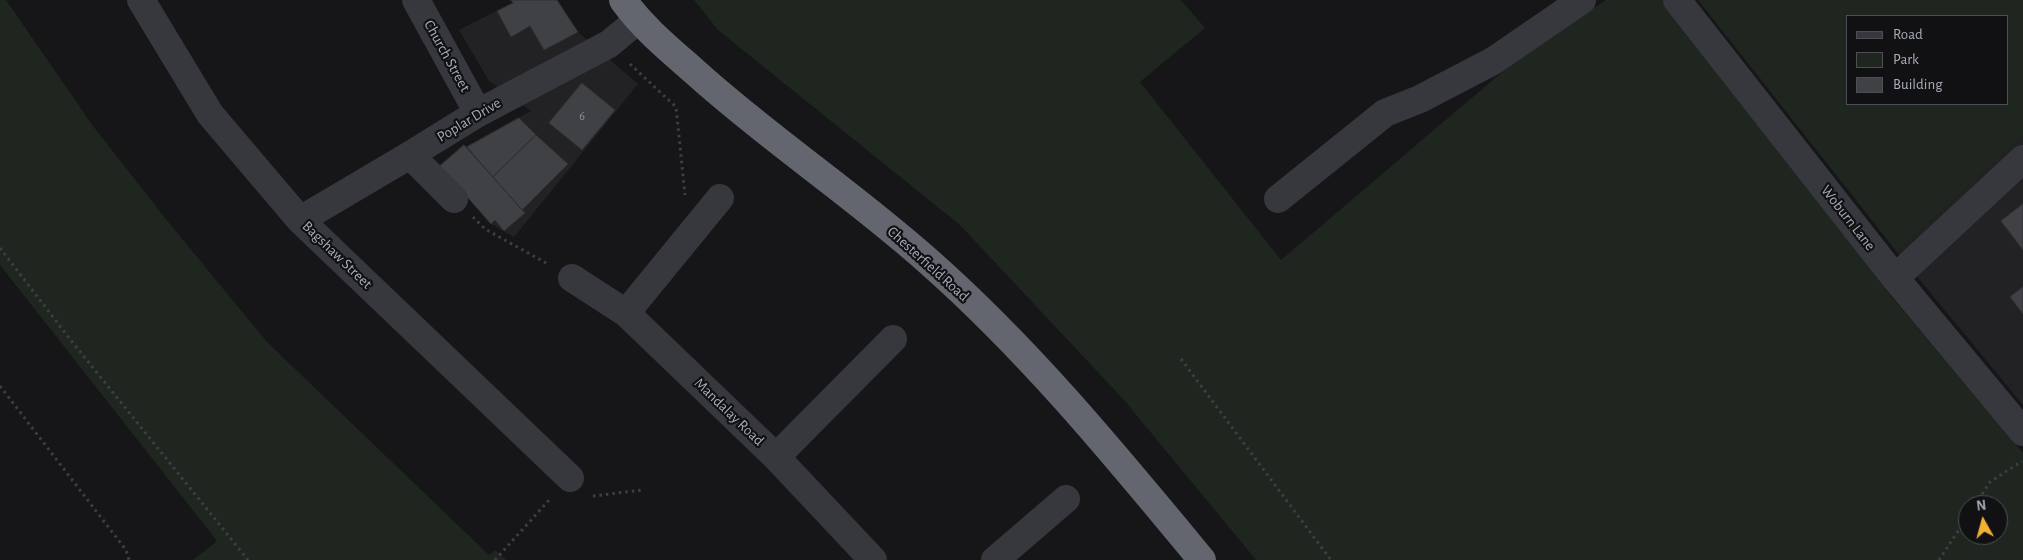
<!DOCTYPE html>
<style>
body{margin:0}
#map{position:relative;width:2023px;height:560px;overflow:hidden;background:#161618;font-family:"Alegreya Sans",sans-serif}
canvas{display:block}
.legend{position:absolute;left:1846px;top:15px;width:162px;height:90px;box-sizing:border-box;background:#111113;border:1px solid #4d4f55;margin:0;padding:6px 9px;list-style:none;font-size:15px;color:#a8adb8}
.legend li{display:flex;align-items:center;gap:10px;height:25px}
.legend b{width:25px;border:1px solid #4d4f55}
.north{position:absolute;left:1958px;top:495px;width:50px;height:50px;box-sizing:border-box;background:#111113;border:1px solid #4d4f55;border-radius:50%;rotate:353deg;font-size:14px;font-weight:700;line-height:20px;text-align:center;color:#a8adb8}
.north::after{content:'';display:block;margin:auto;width:18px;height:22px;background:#f2b134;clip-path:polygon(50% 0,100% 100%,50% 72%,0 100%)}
</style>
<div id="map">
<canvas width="2023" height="560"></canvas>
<ul class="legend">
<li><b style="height:6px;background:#37383d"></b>Road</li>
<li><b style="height:14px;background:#1e261f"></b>Park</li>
<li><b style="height:14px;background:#404145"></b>Building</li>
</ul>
<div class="north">N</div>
</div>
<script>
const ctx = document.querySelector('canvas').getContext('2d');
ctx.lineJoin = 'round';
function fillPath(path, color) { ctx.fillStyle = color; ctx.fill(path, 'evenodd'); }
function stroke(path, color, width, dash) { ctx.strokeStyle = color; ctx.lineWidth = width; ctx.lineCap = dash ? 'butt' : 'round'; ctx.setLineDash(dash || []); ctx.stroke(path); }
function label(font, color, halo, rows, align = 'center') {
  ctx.font = font + ' "Alegreya Sans",sans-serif'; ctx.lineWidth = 4.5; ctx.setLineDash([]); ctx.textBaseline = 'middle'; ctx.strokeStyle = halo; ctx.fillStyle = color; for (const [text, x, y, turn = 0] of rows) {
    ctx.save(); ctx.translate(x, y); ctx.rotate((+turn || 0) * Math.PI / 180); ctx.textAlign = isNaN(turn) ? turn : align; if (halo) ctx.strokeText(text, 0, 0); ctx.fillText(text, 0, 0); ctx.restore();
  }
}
fillPath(new Path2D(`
 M511,0H557L578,32L638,84L514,237L491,224L440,166L464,145L467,147L531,111L489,81L459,30L512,3Z
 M2023,136V405L1897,252Z`), '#222225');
fillPath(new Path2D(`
 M0,0H6L93,126L169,223L268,343L489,555L495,550L506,560H193L217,541L0,265Z
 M694,0H1181L1205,28L1140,82L1281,260L1521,56L1606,0H1664L1890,295L2023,453V560H1256L1124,400L960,225L718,30ZM1968,505H1998V535H1968Z
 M1698,0H2023V136L1897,252ZM1847,16H2007V104H1847Z`), '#1e261f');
const building = new Path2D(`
 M511,0H557L578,32L544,50L530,26L511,37L497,11L513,3Z
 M582,83L615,110L582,150L549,123Z
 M519,118L536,135L493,177L467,147Z
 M536,135L568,164L522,210L493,177Z
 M464,145L525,213L504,231L495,220L491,224L440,166Z
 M2023,204V250L2001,221Z
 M2023,287V314L2010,297Z`);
fillPath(building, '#404145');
stroke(building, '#303034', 1);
stroke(new Path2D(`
 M630,64L676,107L685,195
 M473,217L485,229L548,264
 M0,248L73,343L248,560
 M1181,359L1331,560
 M0,386L126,550L129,560
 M593,496L642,490
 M1975,505L1990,482L2022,461
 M495,560L550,499
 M1939,560L1968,516`), '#3d3f44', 3, [2.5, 4]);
stroke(new Path2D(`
 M141,0L210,114L300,220L570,478
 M416,0L478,113
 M1677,0L1895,278L2023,432
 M410,155L454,199
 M1278,199L1385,113L1420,99L1493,61L1582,0
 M300,220L410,155L478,113L609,44L638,20
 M572,278L626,313L776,457L873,560
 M1895,278L2023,159
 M626,313L720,198
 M776,457L893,339
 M995,560L1066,499`), '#37383d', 28);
stroke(new Path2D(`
 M623,0C643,28 669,49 695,72C769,139 853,194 928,261C1030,351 1115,455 1202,560`), '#63666e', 28);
label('12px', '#8e929b', null, [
 ["6",582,116]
]);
label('15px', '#a8adb8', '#111113', [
 ["Church Street",447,56,61],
 ["Poplar Drive",469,120,-31],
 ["Woburn Lane",1848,218,52],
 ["Bagshaw Street",337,255,44],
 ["Chesterfield Road",928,264,42],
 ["Mandalay Road",729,412,44]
]);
</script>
